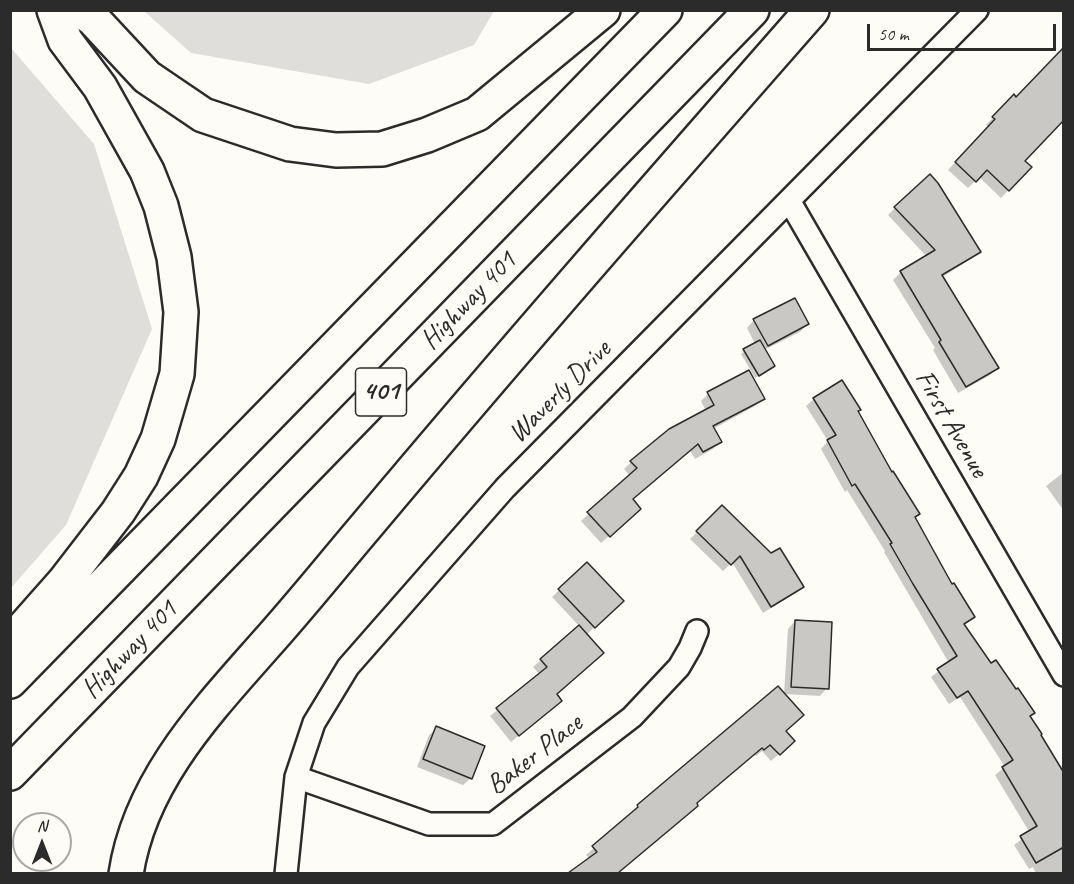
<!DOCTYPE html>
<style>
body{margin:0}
#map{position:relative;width:1074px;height:884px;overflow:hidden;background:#fdfcf7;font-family:Caveat,sans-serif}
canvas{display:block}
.frame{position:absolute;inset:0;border:12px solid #2b2b2b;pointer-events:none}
.north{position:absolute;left:12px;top:812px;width:60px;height:60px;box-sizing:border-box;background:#fdfcf7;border:2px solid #a9a8a5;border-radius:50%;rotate:0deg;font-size:16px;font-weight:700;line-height:24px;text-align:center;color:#2b2b2b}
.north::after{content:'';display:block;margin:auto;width:21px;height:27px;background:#2b2b2b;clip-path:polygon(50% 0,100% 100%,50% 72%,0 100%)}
.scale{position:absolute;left:867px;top:24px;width:189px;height:27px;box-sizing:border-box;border:3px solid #2b2b2b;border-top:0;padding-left:8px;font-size:18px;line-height:21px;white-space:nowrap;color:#2b2b2b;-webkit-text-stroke:4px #fdfcf7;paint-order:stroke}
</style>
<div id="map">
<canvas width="1074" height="884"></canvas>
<div class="frame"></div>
<div class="north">N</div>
<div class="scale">50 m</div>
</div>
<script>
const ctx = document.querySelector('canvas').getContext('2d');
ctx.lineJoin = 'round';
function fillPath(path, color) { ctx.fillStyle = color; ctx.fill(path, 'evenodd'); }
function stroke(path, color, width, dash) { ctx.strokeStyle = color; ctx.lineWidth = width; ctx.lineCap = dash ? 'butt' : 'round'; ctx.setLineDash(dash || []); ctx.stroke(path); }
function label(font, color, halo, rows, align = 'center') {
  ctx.font = font + ' Caveat,sans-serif'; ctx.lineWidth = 5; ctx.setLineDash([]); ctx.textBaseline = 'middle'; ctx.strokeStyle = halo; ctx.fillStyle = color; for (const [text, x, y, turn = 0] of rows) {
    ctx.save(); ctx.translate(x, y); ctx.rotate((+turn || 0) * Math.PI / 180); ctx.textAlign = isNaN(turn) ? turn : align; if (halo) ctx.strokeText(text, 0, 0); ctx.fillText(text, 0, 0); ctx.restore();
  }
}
fillPath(new Path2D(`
 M144,11H494L474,45L369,84L191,53Z
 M11,48L94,144L152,329L66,525L11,588Z`), '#dfdeda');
fillPath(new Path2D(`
 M1006,104L1023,161L1030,167L1001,198L979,177L968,188L948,170L988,127L986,125Z
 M895,208L979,252L971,259L942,277L997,367L990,375L958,393L933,350L935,348L893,280L901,272L927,257L888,215Z
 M754,320L807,324L800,332L764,350L773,366L770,369L755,378L751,371L749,373L763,398L755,406L713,429L720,442L713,449L695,459L690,450L631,499L632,516L601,543L581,521L630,476L624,469L631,462L706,411L701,401L708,394L751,371L741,354L755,344L747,328Z
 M814,399L857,412L952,586L973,617L964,625L1029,717L1064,795V874H1036L1033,867L1029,869L1014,845L1030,833L995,775L1005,767L960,697L949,704L931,677L949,663L884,552L885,551L847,490L845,492L821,449L828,441L806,406Z
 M1064,472V511L1046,486Z
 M722,507L802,587L794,594L763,613L732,562L723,571L690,539Z
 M587,564L615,609L586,635L555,695L552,708L511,742L490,716L540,675L533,667L580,627L552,597Z
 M795,621L827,688L820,696L784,694L788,629Z
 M437,728L471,778L463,785L417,767L429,735Z
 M784,731L786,748L771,761L762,751L756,756L754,754L695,804L689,813L617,874H570L590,859L586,855L631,815L638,806Z`), '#0003');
const building = new Path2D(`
 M1064,47V120L1025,161L1032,167L1009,191L987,170L976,182L955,162L995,119L992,117L1014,94L1016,97Z
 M930,174L938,183L981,252L942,275L999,368L966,387L939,342L941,340L900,271L935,250L894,207Z
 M795,298L809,324L768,346L753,319Z
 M760,340L775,366L759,376L743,349Z
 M749,370L765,399L713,426L722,442L703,452L698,444L633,499L641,509L610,537L587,512L637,468L630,461L669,429L714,405L707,392Z
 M842,380L861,410L858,411L892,472L893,471L920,514L915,517L952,584L954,583L975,617L964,624L991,663L996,660L1016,689L1018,688L1035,713L1030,716L1042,734L1041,735L1064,773V847L1036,863L1020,836L1037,826L1002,767L1013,760L968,691L957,698L937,669L957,656L913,584L890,544L892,543L855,484L852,486L827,440L836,435L813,398Z
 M722,505L771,553L780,548L804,587L771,607L740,556L731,565L696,531Z
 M587,562L624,601L595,628L558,589Z
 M795,620L832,622L829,689L791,687Z
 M579,625L604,653L557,694L562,701L519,736L496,708L547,667L540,659Z
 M778,686L804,715L786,731L795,741L780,755L770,745L764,750L762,748L697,803L698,806L618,873H568L597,852L592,846L638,807L637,805Z
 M436,726L485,746L472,779L423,759Z`);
fillPath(building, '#c9c8c4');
stroke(building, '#2b2b2b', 1.5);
const street = new Path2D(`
 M790,202L1064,675
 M296,777L429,824H493L632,717L679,667L690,648L697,631
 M286,874L296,777L314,723L348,667L505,488L977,10`);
const highway = new Path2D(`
 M81,10L93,19L147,77L203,115L290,144L336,150L382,149L427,135L477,114L603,10
 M10,643L64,582L118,512L141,476L158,439L177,374L181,312L174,257L161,206L147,171L100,87L65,40L54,10
 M10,681L665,10
 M10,773L752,10
 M126,874C140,781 207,711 266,644C301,605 333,565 367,525C513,351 662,181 812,10`);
stroke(street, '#2b2b2b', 26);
stroke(highway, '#2b2b2b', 38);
stroke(street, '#fdfcf7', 21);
stroke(highway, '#fdfcf7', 33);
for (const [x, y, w] of [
 [381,392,51]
]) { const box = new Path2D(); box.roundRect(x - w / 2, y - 24, w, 48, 4.5); ctx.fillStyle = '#fdfcf7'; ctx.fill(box); stroke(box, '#2b2b2b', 1.5); }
label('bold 27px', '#2b2b2b', null, [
 ["401",381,392]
]);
label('28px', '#2b2b2b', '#fdfcf7', [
 ["Highway 401",469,301,-46],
 ["Waverly Drive",560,392,-45],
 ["First Avenue",951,424,60],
 ["Highway 401",130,650,-46],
 ["Baker Place",535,755,-38]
]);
</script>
